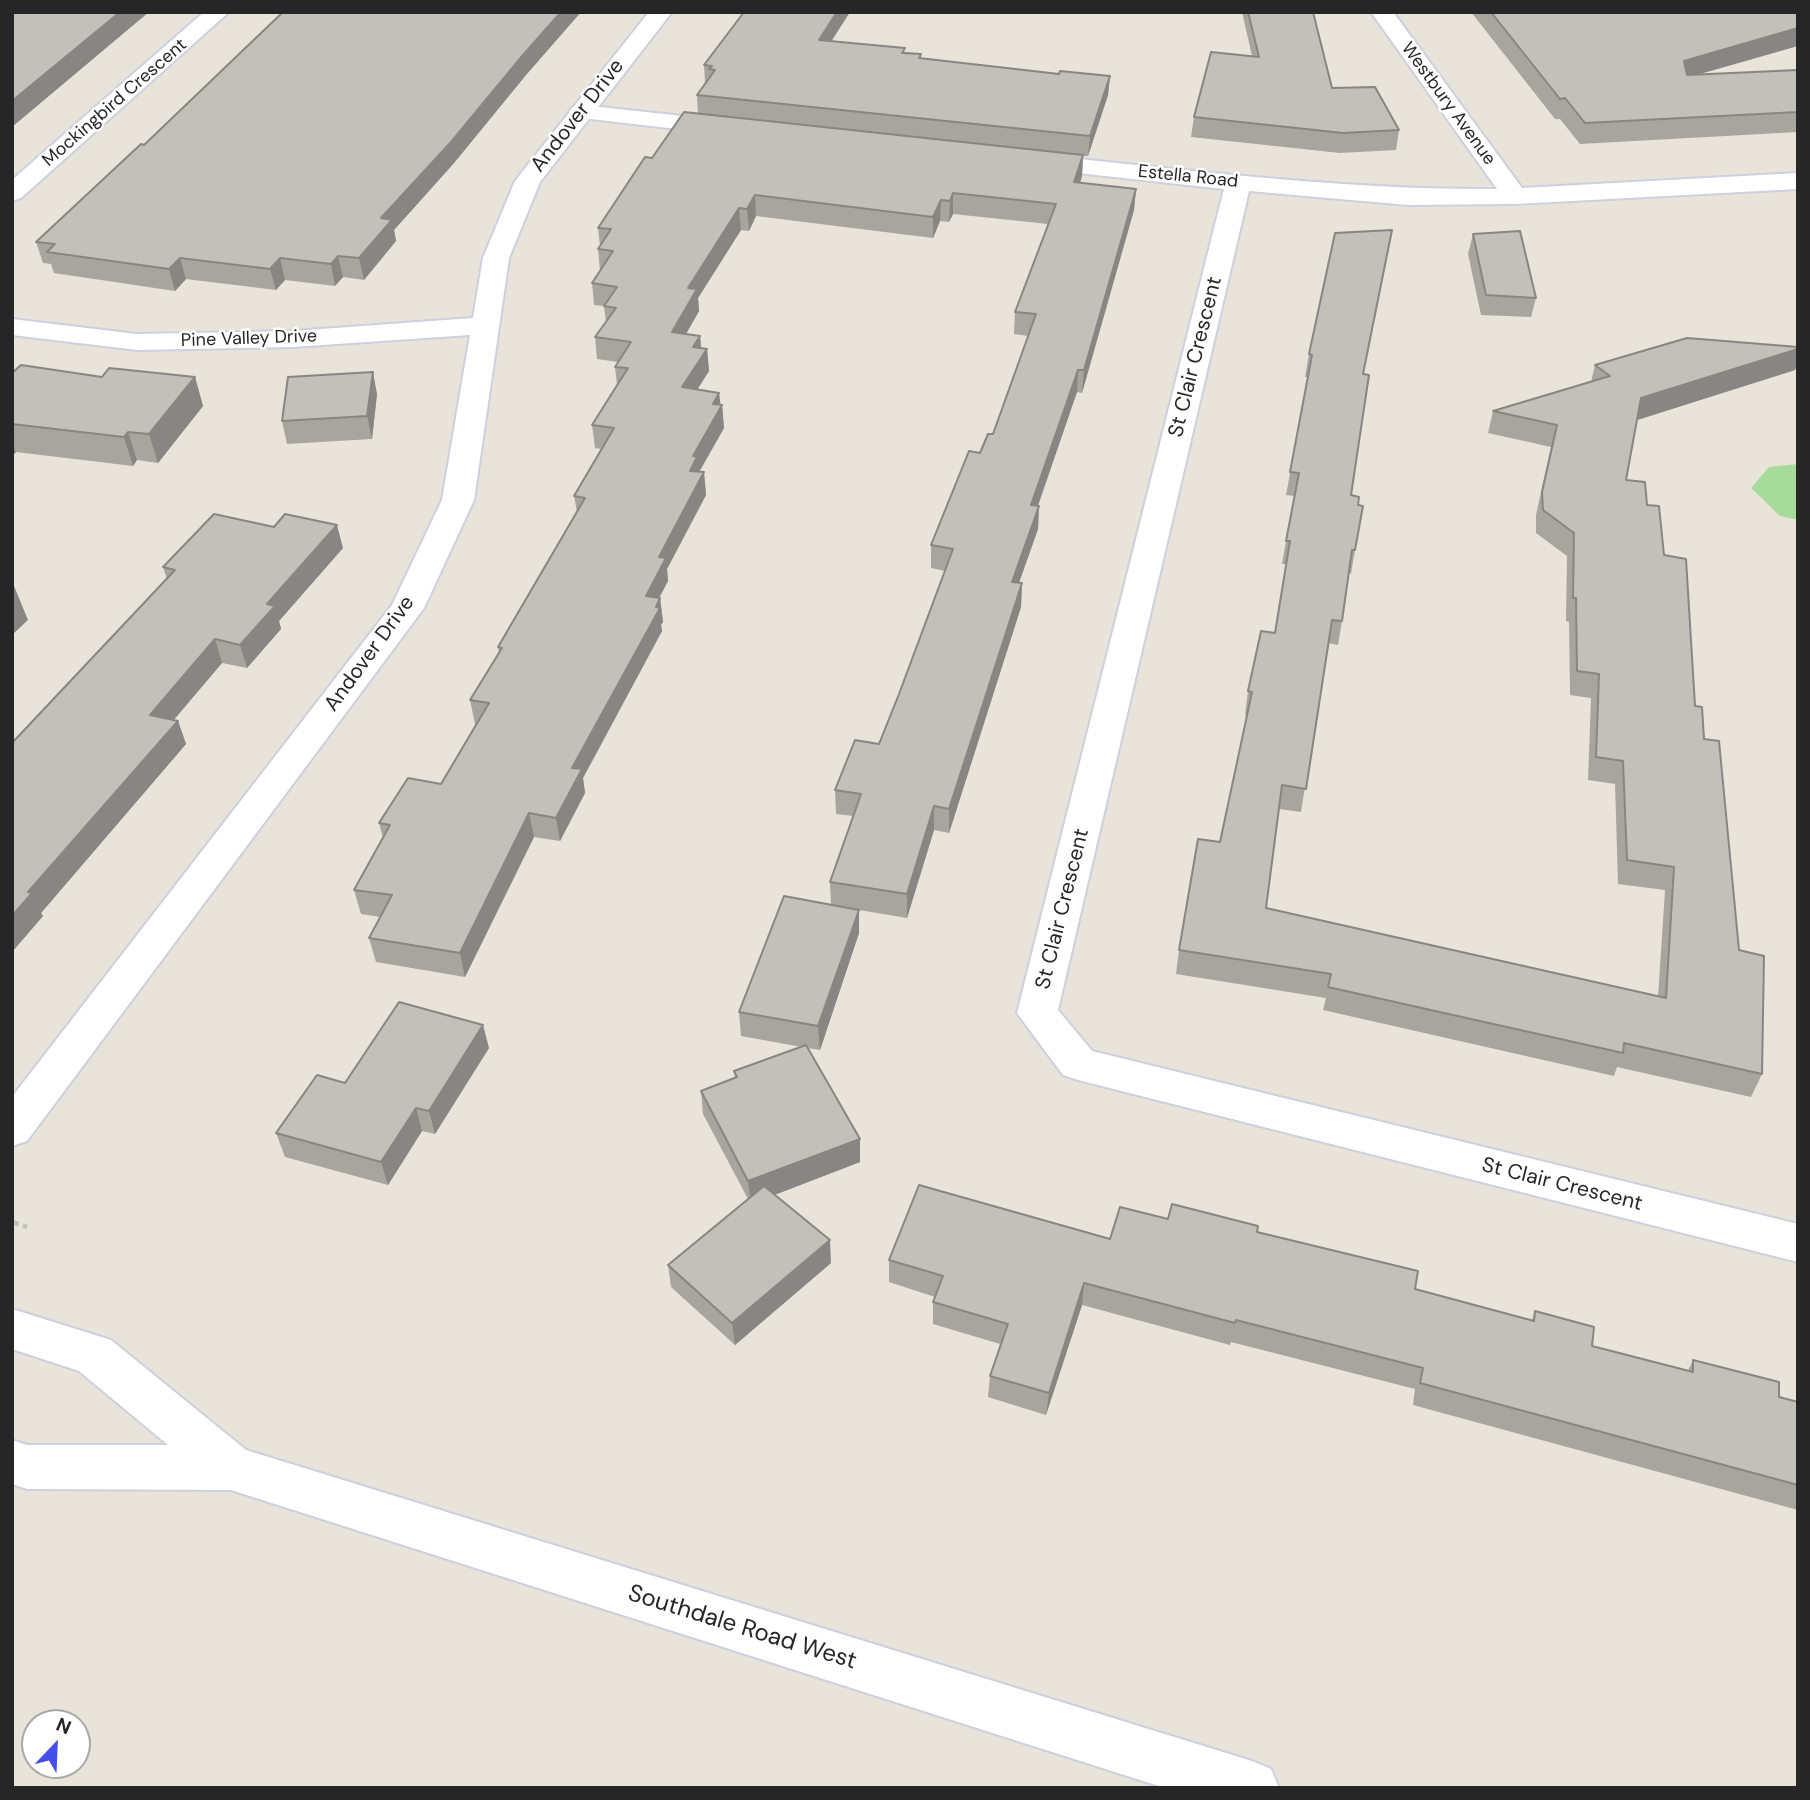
<!DOCTYPE html>
<style>
body{margin:0}
#map{position:relative;width:1810px;height:1800px;overflow:hidden;background:#e8e4d9;font-family:"DM Sans",sans-serif}
canvas{display:block}
.frame{position:absolute;inset:0;border:14px solid #262626;pointer-events:none}
.north{position:absolute;left:21px;top:1709px;width:70px;height:70px;box-sizing:border-box;background:#fff;border:2px solid #a8a8a8;border-radius:50%;rotate:23deg;font-size:19px;font-weight:700;line-height:28px;text-align:center;color:#262626}
.north::after{content:'';display:block;margin:auto;width:24px;height:32px;background:#454ee9;clip-path:polygon(50% 0,100% 100%,50% 72%,0 100%)}
</style>
<div id="map">
<canvas width="1810" height="1800"></canvas>
<div class="frame"></div>
<div class="north">N</div>
</div>
<script>
const ctx = document.querySelector('canvas').getContext('2d');
ctx.lineJoin = 'round';
function fillPath(path, color) { ctx.fillStyle = color; ctx.fill(path, 'evenodd'); }
function stroke(path, color, width, dash) { ctx.strokeStyle = color; ctx.lineWidth = width; ctx.lineCap = dash ? 'butt' : 'round'; ctx.setLineDash(dash || []); ctx.stroke(path); }
function label(font, color, halo, rows, align = 'center') {
  ctx.font = font + ' "DM Sans",sans-serif'; ctx.lineWidth = 5; ctx.setLineDash([]); ctx.textBaseline = 'middle'; ctx.strokeStyle = halo; ctx.fillStyle = color; for (const [text, x, y, turn = 0] of rows) {
    ctx.save(); ctx.translate(x, y); ctx.rotate((+turn || 0) * Math.PI / 180); ctx.textAlign = isNaN(turn) ? turn : align; if (halo) ctx.strokeText(text, 0, 0); ctx.fillText(text, 0, 0); ctx.restore();
  }
}
fillPath(new Path2D(`
 M1798,464V520L1780,516L1751,488L1769,467Z`), '#a7db99');
const street = new Path2D(`
 M204,12H229L21,198L12,201V180Z
 M1371,12H1393L1522,188L1798,173V189L1515,204L1408,205L1249,191L1058,1010L1092,1051L1798,1224V1262L1078,1080L1063,1075L1017,1013L1224,189L1032,168L1023,166L1020,161L1023,156L1032,154C1187,170 1341,190 1497,189Z
 M581,105L729,121L738,123L741,128L738,133L729,135L573,117L569,112L573,107Z`);
const secondary = new Path2D(`
 M649,12H672L540,182L509,258L474,500L424,608L27,1141L12,1146V1097L392,605L442,500L470,335L293,347L137,350L12,335V319L137,334L293,331L473,318L483,258L515,181Z
 M12,1309L111,1340L246,1450L1252,1761L1271,1769L1279,1788H1165L231,1490L27,1489L12,1484V1440L27,1445H168L79,1371L12,1349Z`);
stroke(street, '#cecfdf', 4);
stroke(secondary, '#cecfdf', 4);
stroke(new Path2D(`
 M12,1222L27,1227`), '#c2c2c2', 5, [7, 4.5]);
fillPath(street, '#fff');
fillPath(secondary, '#fff');
fillPath(new Path2D(`
 M283,12H581L526,75L454,163L394,230L396,241L364,280L343,277L335,286L285,280L276,290L186,279L175,291L54,273L51,264L43,263L36,242L144,145Z
 M744,12H850L831,41L921,54V59L1059,74L1110,76L1108,95L1088,156H1083L1082,176L1080,183L1136,189L1134,210L1082,393L1077,392L1038,506H1039L1038,529L1019,583H1022L1021,607L949,833L934,830L907,918L859,910V933L820,1050L807,1048L860,1139V1162L774,1195L831,1263L735,1345L671,1287L668,1265L748,1199L703,1114L701,1091L735,1078L734,1071L802,1047L741,1036L739,1012L831,905L830,882L853,816L836,814L835,790L879,744L899,694L945,571L931,568V545L980,453L993,434L1028,336L1014,334L1015,312L1048,224L953,214L949,222L940,221L933,238L756,216L749,231L741,230L698,298L699,311L686,334L700,336L701,348L707,349L709,371L697,390L719,393L720,405H722L724,428L699,472H704L706,495L667,569L668,581L659,598H660L663,622L661,625L662,631L583,778L585,793L560,841L534,837L465,977L376,962L369,938L381,917L361,914L354,890L383,838L379,823L441,784L477,724H475L470,700L499,653L498,647L577,512L574,496L602,449L595,448L592,425L617,385L615,367L618,362L597,359L595,337L606,322L604,306L594,305L592,283L600,271L598,249L600,246L598,228L652,158L698,114L697,95L705,83L704,65Z
 M1242,12H1313L1332,88L1399,130L1396,150L1340,153L1191,137L1194,117L1252,56Z
 M1471,12H1798L1698,75L1798,70V132L1580,144L1560,119H1555Z
 M1335,233L1363,374L1351,495L1358,505L1355,550L1351,574L1349,573L1342,621L1338,645L1328,643L1301,812L1279,809L1266,908L1658,997L1665,890L1618,884L1615,784L1588,780L1591,698L1570,695L1569,622L1566,621L1567,556L1536,533V515L1551,447L1488,433L1493,411L1591,382L1595,365L1798,347V362L1795,370L1637,420L1626,480L1647,505L1664,555L1695,706L1704,739L1739,950L1762,1074L1751,1097L1617,1067L1614,1076L1323,1010L1326,998L1176,974L1179,950L1220,842L1247,715H1245L1248,691L1275,633L1286,564H1282L1294,496L1286,495L1308,377H1305L1309,354Z
 M1473,234L1536,298L1531,317L1481,315L1468,254Z
 M12,373L102,377H195L203,406L158,463L137,460L133,466L16,452L12,456Z
 M377,394L372,439L287,444L282,421Z
 M343,548L279,621L281,629L247,668L222,663L174,720L178,721L186,744L41,913L43,916L12,952V743L167,579L163,567Z
 M489,1048L435,1134L422,1131L388,1185L285,1157L276,1133L345,1083Z
 M1168,1219L1257,1232L1415,1289L1532,1320L1535,1311L1592,1346L1688,1371L1693,1360L1779,1397L1798,1402V1510L1413,1405L1415,1389L1231,1342L1230,1345L1082,1305L1046,1415L988,1397L990,1376L1000,1344L933,1324V1302L935,1297L889,1282V1260L1110,1239Z`), '#a8a59f');
fillPath(new Path2D(`
 M120,12H149L12,127V101Z
 M561,12H581L526,75L454,163L394,230L396,241L364,280L359,258L381,218Z
 M837,12H850L820,59L819,40Z
 M1798,28V46L1679,80L1684,61Z
 M1110,76L1108,95L1088,156L1090,136Z
 M1083,155L1082,176L1073,204L1074,182Z
 M1136,189L1134,210L1082,393L1084,370Z
 M953,193V214L949,222L950,201Z
 M755,195L756,216L749,231L747,209Z
 M941,200L940,221L933,238V217Z
 M739,208L741,230L698,298L699,311L674,355L672,332L688,288Z
 M338,256L343,277L335,286L331,264Z
 M180,258L186,279L175,291L169,269Z
 M280,258L285,280L276,290L270,269Z
 M700,336L702,357L707,349L709,371L684,410L682,387L693,347Z
 M1798,349V362L1795,370L1634,421L1641,398Z
 M1078,370L1077,392L1030,528L1031,505Z
 M373,372L377,394L372,439L367,416Z
 M195,377L203,406L158,463L149,434Z
 M719,393L721,408L722,405L724,428L699,472L690,471L693,456L713,404Z
 M128,432L137,460L133,466L124,437Z
 M12,442L16,452L12,456Z
 M704,472L706,495L667,569L668,581L648,619L646,596L659,557Z
 M1039,506L1038,529L1011,605L1012,582Z
 M337,525L343,548L279,621L281,629L247,668L240,645L267,604Z
 M1022,583L1021,607L949,833V809Z
 M14,586L28,620L12,635V588Z
 M660,598L663,622L661,625L662,631L583,778L585,793L560,841L556,818L572,768Z
 M215,639L222,663L158,738L150,715Z
 M178,721L186,744L41,913L43,916L12,952V916L28,892Z
 M934,806V830L907,918V894Z
 M529,813L534,837L465,977L460,953Z
 M859,910V933L820,1050L818,1026Z
 M483,1025L489,1048L435,1134L429,1111Z
 M416,1108L422,1131L388,1185L381,1162Z
 M860,1139V1162L751,1204L748,1181Z
 M830,1240L831,1263L735,1345L732,1323Z
 M1084,1283L1082,1305L1046,1415L1049,1393Z`), '#888682');
const building = new Path2D(`
 M12,12H120L12,101Z
 M283,12H561L523,55L451,142L381,218L392,220L359,258L338,256L331,264L280,258L270,269L180,258L169,269L47,252L55,244L36,242L141,144L144,145Z
 M744,12H837L819,40L905,48L902,53L921,54L919,58L1059,74L1060,71L1110,76L1090,136L697,95L715,70L709,69L712,66L704,65Z
 M1248,12H1313L1332,88L1375,87L1399,130L1343,133L1194,117L1211,52L1259,57Z
 M1491,12H1798V28L1684,61L1687,75L1798,70V112L1585,123L1565,98L1560,99Z
 M684,112L1083,155L1074,182L1136,189L1084,370H1078L1031,505L1039,506L1012,582L1022,583L949,809L934,806L907,894L830,882L861,794L835,790L855,740L879,744L899,694L953,549L931,545L969,451L980,453L988,434H993L1036,314L1015,312L1056,204L953,193L950,201L941,200L933,217L755,195L747,209L739,208L688,288L697,289L672,332L700,336L693,347L707,349L682,387L719,393L713,404L722,405L693,456L697,457L690,471L704,472L659,557L666,558L646,596L660,598L656,607L660,608L572,768L582,769L556,818L529,813L460,953L369,938L392,895L354,890L390,825L379,823L408,778L441,784L489,703L470,700L502,648L498,647L585,498L574,496L614,428L592,425L628,368L615,367L631,342L595,337L616,308L604,306L617,287L592,283L613,251L598,249L611,229L598,228L645,157L652,158Z
 M1392,230L1363,374L1369,375L1351,495L1359,497L1358,505L1363,506L1355,550H1352L1342,621L1332,620L1306,789L1282,785L1266,908L1666,998L1674,867L1627,860L1623,761L1596,757L1599,674L1577,671L1576,598H1573L1574,533L1543,510L1542,492L1557,425L1493,411L1610,376L1595,365L1687,338L1798,347V349L1641,398L1626,480L1645,482L1647,505L1659,506L1664,555L1686,559L1695,706L1702,707L1704,739L1719,741L1739,950L1764,956L1762,1074L1624,1043L1623,1053L1328,987L1331,974L1179,950L1198,839L1220,842L1252,692L1248,691L1261,631L1275,633L1290,541H1286L1299,473L1290,472L1312,355L1309,354L1335,233Z
 M1520,231L1536,298L1486,295L1473,234Z
 M21,365L102,377L109,368L195,377L149,434L128,432L124,437L12,424V373Z
 M373,372L367,416L282,421L288,377Z
 M214,514L274,527L285,514L337,525L267,604L275,606L240,645L215,639L150,715L178,721L28,892L32,893L12,916V743L175,570L163,567Z
 M784,896L859,910L818,1026L739,1012Z
 M399,1002L483,1025L429,1111L416,1108L381,1162L276,1133L317,1075L345,1083Z
 M806,1045L860,1139L748,1181L701,1091L737,1077L734,1071Z
 M919,1185L1110,1239L1120,1207L1168,1219L1172,1204L1258,1226L1257,1232L1418,1271L1415,1289L1534,1321L1535,1311L1594,1327L1592,1346L1693,1372V1360L1779,1382V1397L1798,1402V1485L1420,1383L1423,1368L1236,1320L1235,1323L1084,1283L1049,1393L990,1376L1008,1324L933,1302L943,1276L889,1260Z
 M764,1186L830,1240L732,1323L668,1265Z`);
fillPath(building, '#c3c0b9');
stroke(building, '#888682', 2);
label('18px', '#262626', '#fff', [
 ["Mockingbird Crescent",115,103,-41],
 ["Westbury Avenue",1448,104,54],
 ["Estella Road",1188,177,6],
 ["Pine Valley Drive",249,339,-2]
]);
label('21px', '#262626', '#fff', [
 ["Andover Drive",578,116,-52],
 ["St Clair Crescent",1196,357,-76],
 ["Andover Drive",370,654,-54],
 ["St Clair Crescent",1063,909,-76],
 ["St Clair Crescent",1562,1185,14]
]);
label('24px', '#262626', '#fff', [
 ["Southdale Road West",742,1628,17]
]);
</script>
